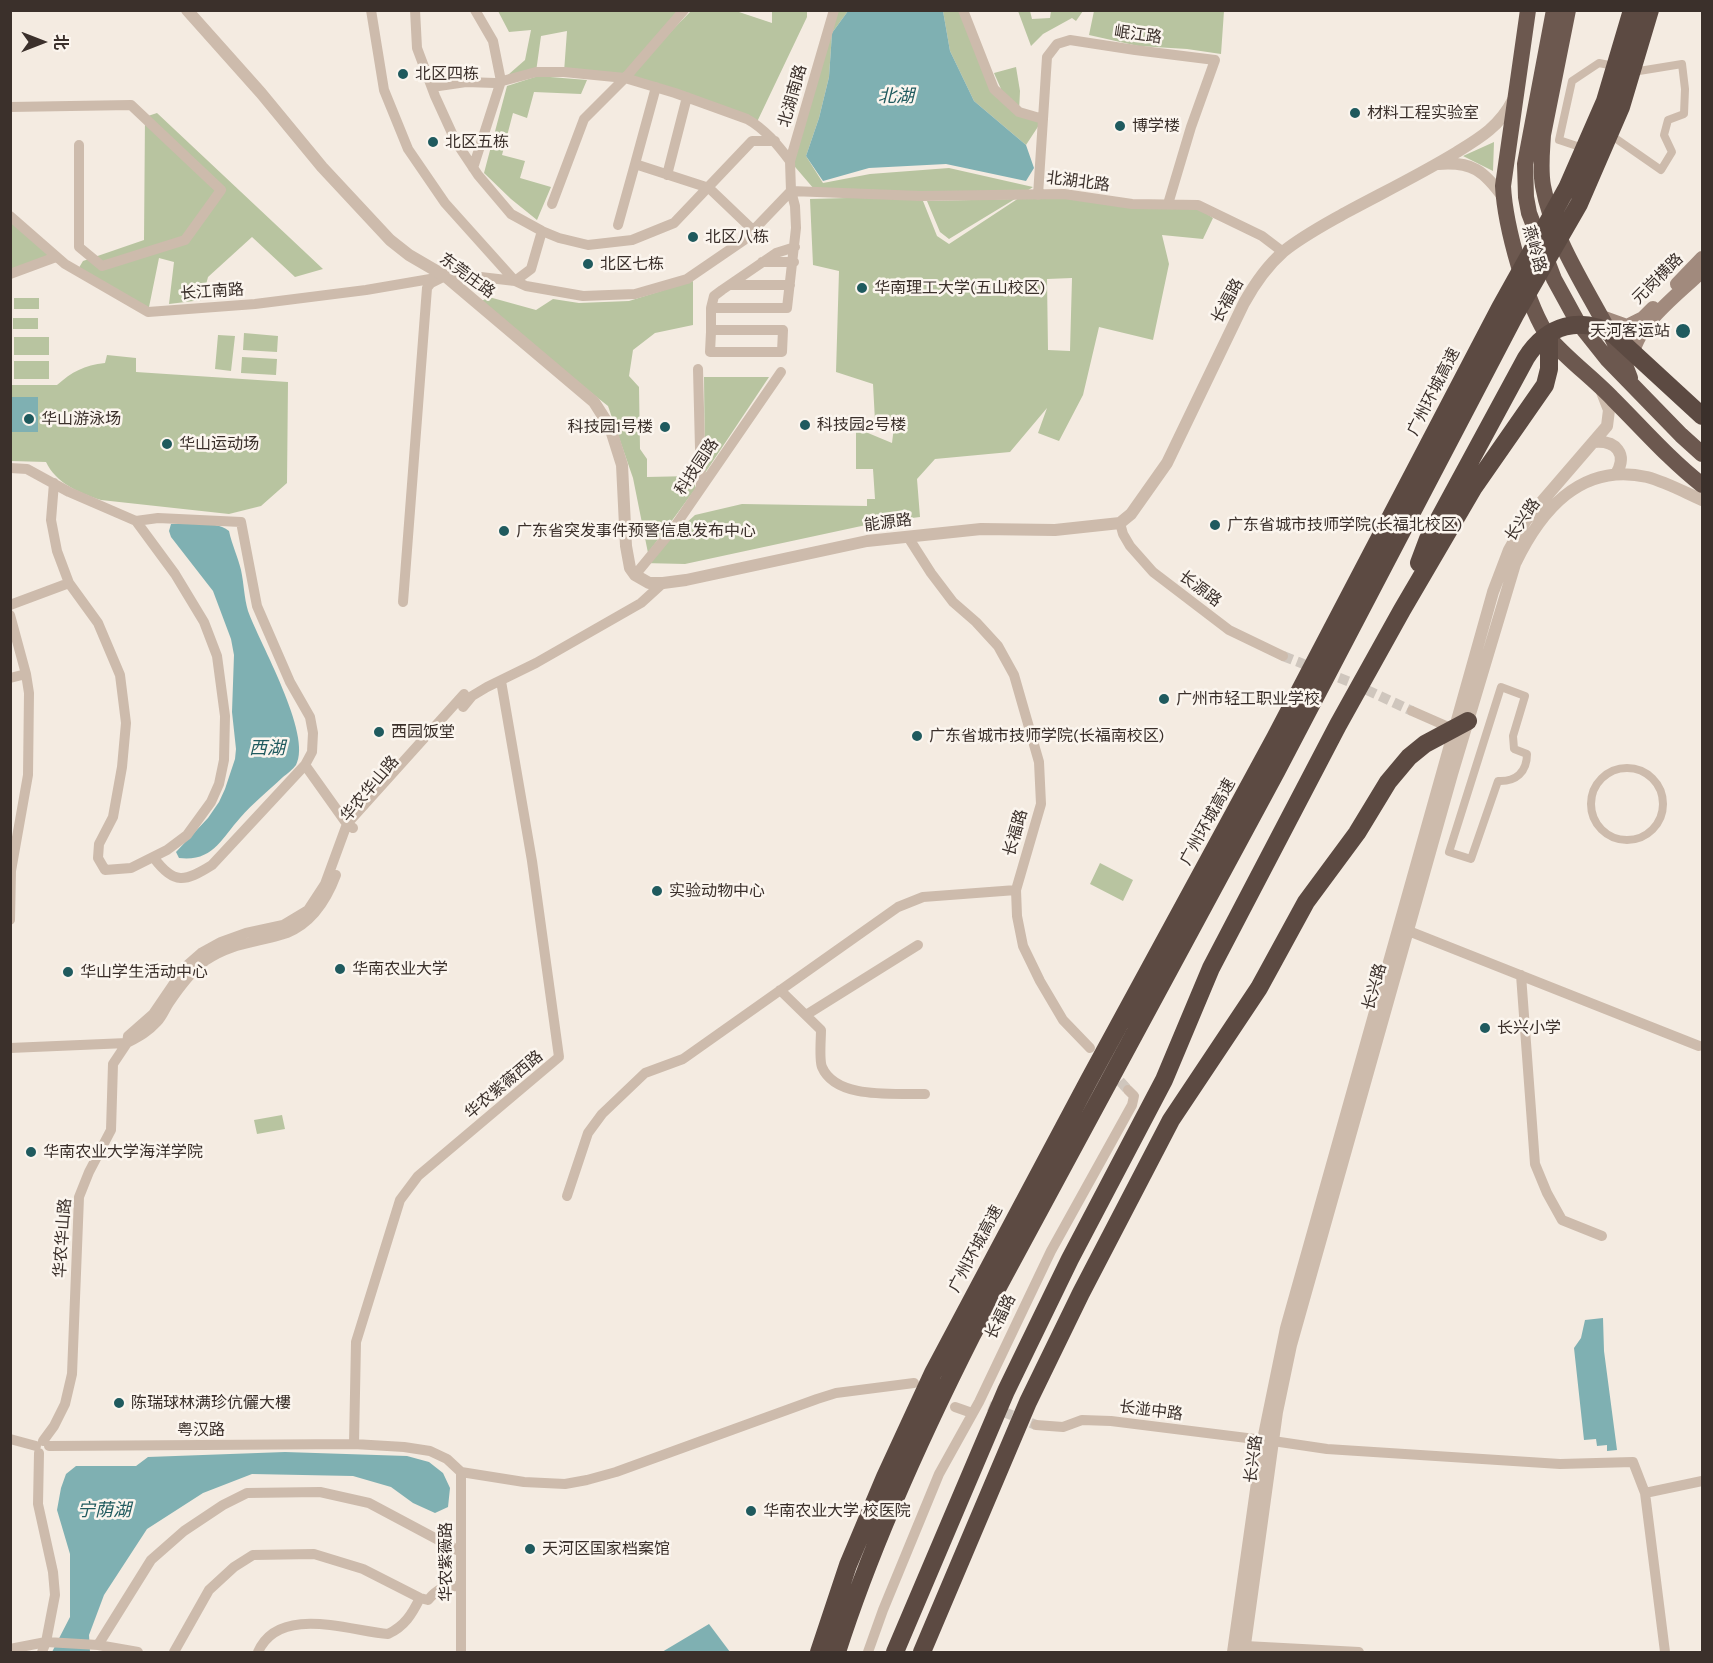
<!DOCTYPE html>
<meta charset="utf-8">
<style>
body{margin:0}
#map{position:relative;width:1713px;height:1663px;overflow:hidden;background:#f4ebe1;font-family:Karla,"Noto Sans SC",sans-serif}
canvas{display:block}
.frame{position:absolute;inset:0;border:12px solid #3b302b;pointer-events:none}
.north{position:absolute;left:12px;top:12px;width:60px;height:60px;-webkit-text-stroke:4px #fbf5ee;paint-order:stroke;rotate:90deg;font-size:16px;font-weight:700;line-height:24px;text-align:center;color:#3b302b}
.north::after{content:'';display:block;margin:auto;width:21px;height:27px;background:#3b302b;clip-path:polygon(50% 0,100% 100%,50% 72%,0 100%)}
</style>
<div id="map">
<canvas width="1713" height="1663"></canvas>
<div class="frame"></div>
<div class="north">北</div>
</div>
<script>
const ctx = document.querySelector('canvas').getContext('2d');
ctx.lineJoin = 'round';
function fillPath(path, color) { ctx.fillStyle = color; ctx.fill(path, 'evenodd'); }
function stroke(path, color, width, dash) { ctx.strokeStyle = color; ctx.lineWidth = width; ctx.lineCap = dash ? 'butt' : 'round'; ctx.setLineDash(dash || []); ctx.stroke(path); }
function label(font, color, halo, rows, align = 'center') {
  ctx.font = font + ' Karla,"Noto Sans SC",sans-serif'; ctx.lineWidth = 5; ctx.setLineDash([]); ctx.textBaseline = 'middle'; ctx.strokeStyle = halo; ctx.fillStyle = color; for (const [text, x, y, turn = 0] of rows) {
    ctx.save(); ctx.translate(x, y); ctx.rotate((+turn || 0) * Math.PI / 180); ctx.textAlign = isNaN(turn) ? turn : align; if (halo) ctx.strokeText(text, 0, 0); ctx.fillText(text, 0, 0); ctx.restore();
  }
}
fillPath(new Path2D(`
 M498,11H684L637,66L691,11H736L772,23V11H807V17L756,124L625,78L564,72L567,31L541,36L536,72L501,81L525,60L531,30L509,32Z
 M834,11H848L832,33L829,77L819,118L806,156L823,183L870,174L949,168L1033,187L1016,198L814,189L790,161Z
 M943,11H963L994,89H1001L994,73L1016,67L1020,91L1019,112L1043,119L1026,145L974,101L950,51Z
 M1018,11H1030L1032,19L1050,18L1051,11H1083L1076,21L1072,18L1043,34L1031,46Z
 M1094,11H1224L1221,54L1187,49L1138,46L1089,35Z
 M538,76L587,80L581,94L534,92L527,118L513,113L502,155L525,161L520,178L551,187L537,220L511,199L484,173L507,86Z
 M157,113L323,269L295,277L252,237L208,277L202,300L169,304L174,262L159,258L148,312L77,271L83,261L144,240L145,117Z
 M1494,142L1493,171L1463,156Z
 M921,196L937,236L949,244L1022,196L1194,205L1213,218L1203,239L1162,235L1169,264L1153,340L1099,327L1083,395L1059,441L1038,433L1047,408L1010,452L935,459L917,479L920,517L880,522L685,564L643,563L695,515L742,504L867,506V499H875L873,469H856V428L892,443L894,427L875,421L873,384L836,372L839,271L813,265L810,199ZM1072,278L1070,351L1048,350L1047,279Z
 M1015,199L949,239L940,232L927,201Z
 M11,216L56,257L11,277Z
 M693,281V325L655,333L633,350L629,376L639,387L640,449L647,459V477L692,476L696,488L648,553L633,478L608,406L478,303L489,297L536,310L553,299L579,303L629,301Z
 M14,298H39V309H14Z
 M13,318H38V329H13Z
 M244,333L278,336L277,352L243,350Z
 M218,335L235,336L231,371L215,369Z
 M14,337H49V355H14Z
 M107,355L136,358V372L288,382L287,483L261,506L229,514L101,500C79,493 56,483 46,462L11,461L10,385H57C72,372 84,365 105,363Z
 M242,357L277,359L276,375L241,373Z
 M14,361H49V379H14Z
 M704,377H769L705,473Z
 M1100,863L1133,880L1123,901L1090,884Z
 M282,1115L285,1129L257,1134L254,1120Z`), '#b8c4a0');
fillPath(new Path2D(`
 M848,11H943L950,51L974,101L1026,145L1034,168L1026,181L946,164L869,168L823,181L806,156L819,118L829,77L832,33Z
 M11,397H38V432H11Z
 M171,524C188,524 215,520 229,531C232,545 238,557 241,570C244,584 244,597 248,611C259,642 313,735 296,765C293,769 287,774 283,777C268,791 253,803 240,818C221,839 213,862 179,858L176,852L208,818L219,802L225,789L235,759L236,749L232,712L234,655L231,639L213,591L171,537L169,531Z
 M1603,1318L1604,1351L1617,1450L1607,1451V1445L1597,1446L1596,1439L1584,1440L1574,1348L1581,1338L1585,1320Z
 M285,1452L407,1456L429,1462L443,1473L450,1488L448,1507L435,1513L413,1503L391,1487L353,1476L252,1474L203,1493L147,1529L104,1595L89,1635L90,1652H52L70,1617V1554L57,1510L61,1488L66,1474L76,1466H136L148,1457Z
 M709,1624L730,1652H662Z`), '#7fb0b2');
stroke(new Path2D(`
 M1283,656L1350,682L1412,711
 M1110,1070L1128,1090
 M989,1406L1036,1425`), '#cfc6bd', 10, [10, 5]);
stroke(new Path2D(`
 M1599,63L1639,71L1682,64L1685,89L1684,114L1668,120L1664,135L1672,152L1661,170L1615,138L1592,151L1559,140L1572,81Z
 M1501,687L1525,696L1513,736L1514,749L1527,754C1527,772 1516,782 1498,781L1471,859L1449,852Z
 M1591 804a36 36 0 1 1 72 0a36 36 0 1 1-72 0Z`), '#cdbbac', 8);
stroke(new Path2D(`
 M371,10L384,90L408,149L445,203L515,281L531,269L542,231
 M415,10L417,48L435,96L456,142L478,175L511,214L542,231L559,238L588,245L632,240L674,223L752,141H775
 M963,10L994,89L1019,112L1043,119L1038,195
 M432,87L466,82L495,83L536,72H564L625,78L675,93L747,119C765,129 778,145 790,161
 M10,107L131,105L221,190L185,240L102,266L79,247V145
 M1043,119L1047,57L1057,44L1070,40L1135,50L1215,60L1191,127L1168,204
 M635,164L656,87
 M473,168L501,81L493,41L475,10
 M667,175L687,97
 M552,204L584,119L625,78L684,10
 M10,216L65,264L148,312L255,304L366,290L436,278
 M618,225L635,164L709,188L753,230
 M762,262H794
 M10,274L56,257
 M730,285H790
 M711,308L714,296L722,290L776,253L795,247
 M711,330H783L782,352H710L711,332V308H787L796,228L795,206L791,191L790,161L834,10
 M698,369L701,488
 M10,468L27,469L69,492L136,521L175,574L204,622L217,656L225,716L224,760L219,784L211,802L187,835L167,850L131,868L105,870L98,858L99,844L113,817L122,767L126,723L120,675L98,623L69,583L57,551L51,520L54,483
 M136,521L158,518L241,522L257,606L290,682L310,717L313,733L312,752L305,765L212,865C185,882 174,885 154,858
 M1120,523L1123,534L1130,546L1153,572L1229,630L1283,656
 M908,537L931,573L953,602L976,622L998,646L1014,675L1039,762L1041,804L1016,890L1017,916L1023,946L1040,981L1063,1020L1090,1048
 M635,575L673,529L781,372
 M403,602L427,288L431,283L445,276H472L515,281L526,286L583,296L635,294L687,279L744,240L791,191L921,196L1064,194L1132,204L1198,205L1262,236L1283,252
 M10,605L69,583
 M10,615L26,674L29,693L28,775L11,871L10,920
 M10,678L26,674
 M463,707L472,696L487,687L536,663L641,603L663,583
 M1412,711L1453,729
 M305,765L347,824L353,828
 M1401,928L1699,1046
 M1521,975L1535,1164L1547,1193L1562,1220L1602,1236
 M780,990L821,1030C821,1039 819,1060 822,1067C836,1100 895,1093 925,1094
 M806,1015L918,945
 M10,1048L127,1043C138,1037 148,1032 157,1022C162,1017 165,1009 169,1003C179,988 191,972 205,961C232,942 258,943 287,933C312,923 327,899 336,875
 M567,1196L588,1133L602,1114L645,1073L683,1059L898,907L923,897L1016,890
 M955,1407L972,1413
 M1036,1425L1063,1427L1082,1420L1111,1421L1263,1440
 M10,1439L36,1446
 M43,1441L54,1426L65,1404L72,1374L79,1197L89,1172L111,1130L113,1064L127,1043L128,1036L153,1014L185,967L201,953L221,942L246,933L283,925L308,910L325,884L347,824L464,694
 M1273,1441L1327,1449L1560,1464L1633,1462L1645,1493L1665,1652
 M354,1444L356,1342L400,1200L418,1176L559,1057L532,861L501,681
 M49,1446L354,1444L404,1447L430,1451L447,1459L461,1472L524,1482L565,1484L587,1480L616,1472L817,1399L836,1393L914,1383
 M39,1453L38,1504L53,1572L55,1595L46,1642L42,1652
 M461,1472V1652
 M1645,1493L1702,1481
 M98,1645L151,1560L184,1531L223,1505L247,1493L320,1492L369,1503L461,1552
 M1245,1646L1359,1652
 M10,1649L46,1642L98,1645L138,1652
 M174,1652L209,1590L234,1567L253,1555L314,1554L363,1569L420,1598L428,1600C438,1588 445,1586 461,1586
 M258,1652C279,1604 350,1631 388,1634C405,1626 412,1614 420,1598
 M868,1652L883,1610L939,1474L979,1402L1051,1251L1132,1105L1134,1096L1128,1090`), '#cdbbac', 10);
stroke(new Path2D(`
 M187,10L261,93L322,167L390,240L409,255L445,276L471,298L594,402L610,427L622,465L626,546L630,568L635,575L649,583H663L686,580L867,541L981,529L1055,530L1120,523L1131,514L1167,463L1244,303C1254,285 1267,266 1283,252C1301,237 1324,225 1345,213C1382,193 1421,174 1457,152C1480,138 1500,126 1513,100
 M1438,164C1472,161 1484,171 1503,197
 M1594,442C1616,440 1628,454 1616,474
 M1233,1652L1263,1440L1286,1328L1493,592L1509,550L1526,520L1607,426L1609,410L1602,392
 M1244,1652L1277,1412L1291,1345L1452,774L1515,564C1541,510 1581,462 1647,477C1666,482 1684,492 1702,500`), '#cdbbac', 12);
stroke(new Path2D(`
 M1677,284L1702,258
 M1602,317L1627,326L1643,318L1653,308
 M1632,359C1635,325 1679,294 1702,271`), '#a18a7d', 14);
stroke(new Path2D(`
 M1528,10L1503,186C1505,225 1527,308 1550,339C1567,359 1594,379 1613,399C1643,429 1669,459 1702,485
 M1554,10L1525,164L1526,197L1529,213L1554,279L1577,321L1608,360L1681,435L1702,454
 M1568,10L1543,135C1542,152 1540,169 1543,186C1556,256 1606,312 1630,378`), '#6c584f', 16);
stroke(new Path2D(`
 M1419,563L1428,539L1526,358C1547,325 1580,315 1614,335L1702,416
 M819,1652L848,1565L885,1477L933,1373L1089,1080L1275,738L1500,308L1567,188L1605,101L1632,10
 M837,1652C872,1543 920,1438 972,1335L1276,772L1515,315L1579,204L1621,107L1650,10
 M895,1652L1006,1391L1070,1259L1164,1080L1211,968L1338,725L1402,610L1474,487L1545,385L1549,369V337
 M922,1652L1028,1402L1081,1293L1171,1120L1259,988L1306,902L1357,833L1388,782L1409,757L1425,744L1468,721`), '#5c4a42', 18);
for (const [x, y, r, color] of [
 [403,74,6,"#1f5a5e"],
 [1355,113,6,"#1f5a5e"],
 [1120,126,6,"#1f5a5e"],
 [433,142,6,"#1f5a5e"],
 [693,237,6,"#1f5a5e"],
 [588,264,6,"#1f5a5e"],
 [862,288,6,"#1f5a5e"],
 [1683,331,8,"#1f5a5e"],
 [29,419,6,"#1f5a5e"],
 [805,425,6,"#1f5a5e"],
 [665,427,6,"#1f5a5e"],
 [167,444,6,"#1f5a5e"],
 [1215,525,6,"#1f5a5e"],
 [504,531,6,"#1f5a5e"],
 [1164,699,6,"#1f5a5e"],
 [379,732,6,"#1f5a5e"],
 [917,736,6,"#1f5a5e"],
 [657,891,6,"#1f5a5e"],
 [340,969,6,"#1f5a5e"],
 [68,972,6,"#1f5a5e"],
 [1485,1028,6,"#1f5a5e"],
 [31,1152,6,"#1f5a5e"],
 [119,1403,6,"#1f5a5e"],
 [751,1511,6,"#1f5a5e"],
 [530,1549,6,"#1f5a5e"]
]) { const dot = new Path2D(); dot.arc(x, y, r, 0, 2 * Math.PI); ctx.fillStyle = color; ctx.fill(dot); stroke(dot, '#fbf5ee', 2); }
label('16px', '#3b302b', '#fbf5ee', [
 ["岷江路",1138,35,8],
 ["北湖南路",793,96,-74],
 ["北湖北路",1078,182,7],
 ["燕岭路",1534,249,74],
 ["东莞庄路",467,276,36],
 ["元岗横路",1658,279,-45],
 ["长江南路",212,292,-4],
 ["长福路",1228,301,-61],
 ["广州环城高速",1434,392,-63],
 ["科技园路",697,467,-56],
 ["长兴路",1523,520,-55],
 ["能源路",888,523,-7],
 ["长源路",1200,589,37],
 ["华农华山路",370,789,-50],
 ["广州环城高速",1208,822,-61],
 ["长福路",1016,833,-74],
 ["长兴路",1375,987,-74],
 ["华农紫薇西路",504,1085,-40],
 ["华农华山路",63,1238,-86],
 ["广州环城高速",976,1249,-62],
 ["长福路",1001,1317,-64],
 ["长湴中路",1151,1411,7],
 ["粤汉路",201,1430],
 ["长兴路",1254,1459,-83],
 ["华农紫薇路",446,1562,-90]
]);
label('16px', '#3b302b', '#fbf5ee', [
 ["北区四栋",415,74],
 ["材料工程实验室",1367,113],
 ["博学楼",1132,126],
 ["北区五栋",445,142],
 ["北区八栋",705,237],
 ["北区七栋",600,264],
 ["华南理工大学(五山校区)",874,288],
 ["天河客运站",1670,331,"right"],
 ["华山游泳场",41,419],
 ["科技园2号楼",817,425],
 ["科技园1号楼",653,427,"right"],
 ["华山运动场",179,444],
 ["广东省城市技师学院(长福北校区)",1227,525],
 ["广东省突发事件预警信息发布中心",516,531],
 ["广州市轻工职业学校",1176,699],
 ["西园饭堂",391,732],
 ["广东省城市技师学院(长福南校区)",929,736],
 ["实验动物中心",669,891],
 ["华南农业大学",352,969],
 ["华山学生活动中心",80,972],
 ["长兴小学",1497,1028],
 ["华南农业大学海洋学院",43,1152],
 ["陈瑞球林满珍伉儷大樓",131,1403],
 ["华南农业大学 校医院",763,1511],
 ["天河区国家档案馆",542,1549]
], 'left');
label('italic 18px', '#1f5a5e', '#fbf5ee', [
 ["北湖",896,97],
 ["西湖",267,749],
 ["宁荫湖",104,1511]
]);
</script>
